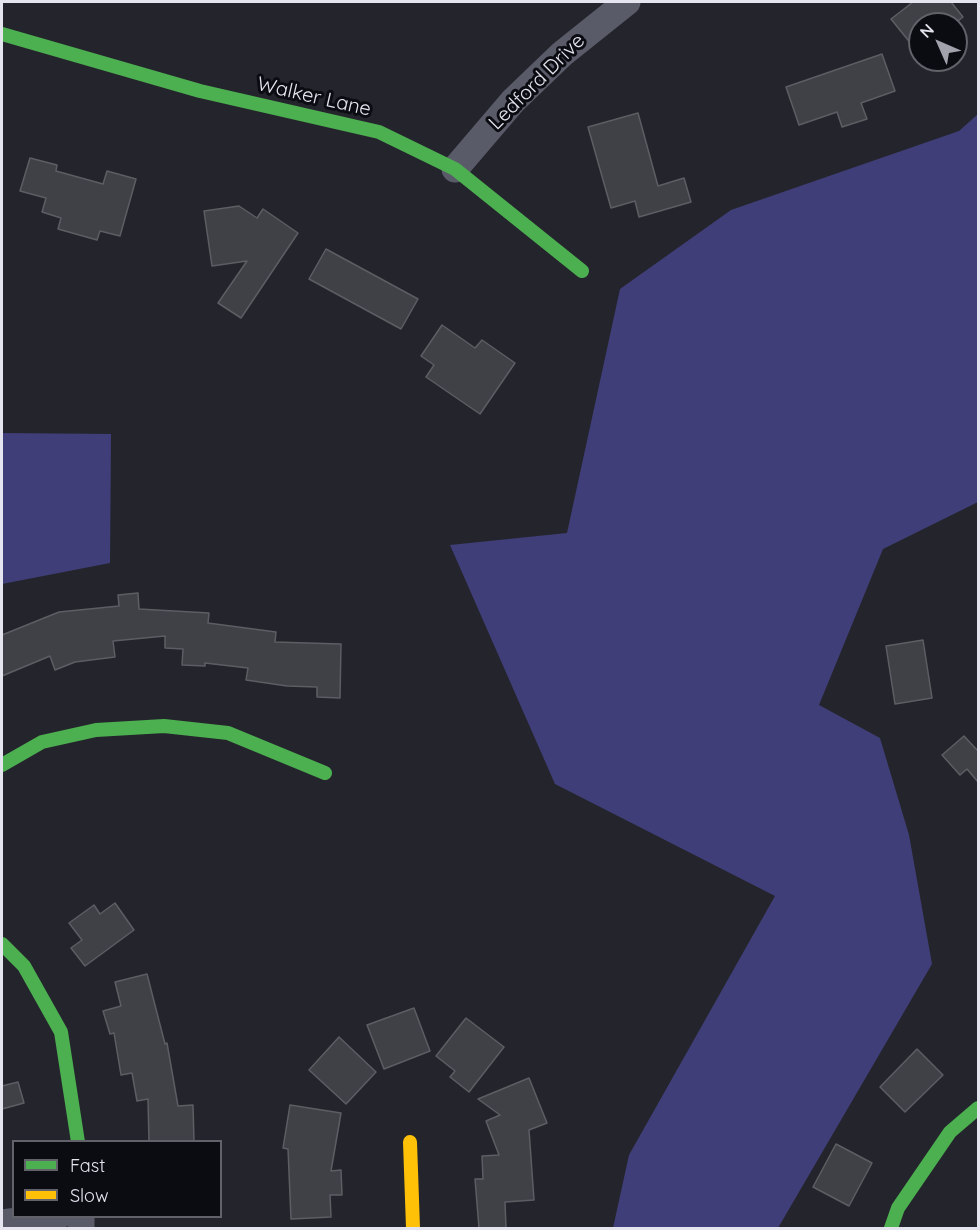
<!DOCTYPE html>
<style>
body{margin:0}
#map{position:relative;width:980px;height:1230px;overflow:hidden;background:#24252c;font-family:Quicksand,sans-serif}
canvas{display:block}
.frame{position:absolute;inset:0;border:3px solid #e4e5ef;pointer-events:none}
.legend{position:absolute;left:12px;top:1140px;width:210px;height:78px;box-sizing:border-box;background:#0b0c12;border:2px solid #62636a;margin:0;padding:8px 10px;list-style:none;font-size:18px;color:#e4e5ef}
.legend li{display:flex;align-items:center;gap:12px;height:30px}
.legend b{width:30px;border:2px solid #62636a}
.north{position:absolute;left:908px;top:12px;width:60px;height:60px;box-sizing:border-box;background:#0b0c12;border:2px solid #62636a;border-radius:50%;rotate:315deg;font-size:16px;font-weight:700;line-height:24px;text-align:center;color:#e4e5ef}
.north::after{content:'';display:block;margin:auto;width:21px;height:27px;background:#a1a2ab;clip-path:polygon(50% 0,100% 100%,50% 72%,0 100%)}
</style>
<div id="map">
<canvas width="980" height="1230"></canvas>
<div class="frame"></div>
<ul class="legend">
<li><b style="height:8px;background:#4caf50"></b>Fast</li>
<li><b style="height:8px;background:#ffc107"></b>Slow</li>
</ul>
<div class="north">N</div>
</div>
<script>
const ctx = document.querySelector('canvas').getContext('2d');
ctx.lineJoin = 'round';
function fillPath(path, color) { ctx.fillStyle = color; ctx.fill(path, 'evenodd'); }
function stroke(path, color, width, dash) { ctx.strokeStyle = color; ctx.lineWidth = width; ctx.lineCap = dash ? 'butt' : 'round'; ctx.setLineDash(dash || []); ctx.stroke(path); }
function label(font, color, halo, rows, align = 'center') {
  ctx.font = font + ' Quicksand,sans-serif'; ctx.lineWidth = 6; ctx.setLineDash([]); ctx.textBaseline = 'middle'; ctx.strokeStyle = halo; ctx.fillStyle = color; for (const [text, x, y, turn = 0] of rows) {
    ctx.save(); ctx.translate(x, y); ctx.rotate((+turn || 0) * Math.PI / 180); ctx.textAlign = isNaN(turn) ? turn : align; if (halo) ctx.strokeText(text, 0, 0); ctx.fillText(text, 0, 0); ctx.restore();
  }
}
fillPath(new Path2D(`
 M978,114V502L883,549L819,705L880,738L909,835L932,964L778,1228H613L629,1155L775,896L555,784L450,545L567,533L620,289L731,210L959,131Z
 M2,433L111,434L110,563L2,584Z`), '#403e78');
const building = new Path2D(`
 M913,2H951L963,17L954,24H920V55L891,19Z
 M882,54L895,91L861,103L867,119L842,127L837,112L799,125L786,87Z
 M638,113L658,186L684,178L691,202L639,217L635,201L611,208L588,127Z
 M30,158L57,165L56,171L103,184L107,171L136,179L120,236L100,231L97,240L58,229L61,218L42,212L46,198L20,191Z
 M239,206L257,218L263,209L298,233L241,318L218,303L247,261L212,266L204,211Z
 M326,249L418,299L401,329L309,279Z
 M442,325L475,348L482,340L515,363L480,414L426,377L434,365L421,356Z
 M138,593L139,609L209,613L208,623L276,632L275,642L341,644L340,698L317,697V687L287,686L246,680L248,668L205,663V666L182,665L183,649L165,648V636L113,641L115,657L75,662L55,670L50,656L2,676V635L59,612L119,606L118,595Z
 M923,640L932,698L895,704L886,646Z
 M964,736L978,751V782L967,769L960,775L942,755Z
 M115,903L134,930L85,966L71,948L82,940L69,923L94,905L100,914Z
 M147,974L165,1044L167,1043L178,1106L193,1105L194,1142H149L148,1099L137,1101L132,1073L121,1075L114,1033L110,1034L103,1011L121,1006L115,982Z
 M414,1008L430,1051L384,1069L367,1025Z
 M466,1018L504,1047L469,1092L450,1077L455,1071L436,1056Z
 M339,1037L376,1072L346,1104L309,1070Z
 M917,1049L943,1075L905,1112L880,1087Z
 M529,1078L547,1123L529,1130L534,1200L505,1202L506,1228H479L475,1179H483L482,1156L499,1155L486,1121L500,1115L478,1099Z
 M18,1082L24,1103L2,1109V1086Z
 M290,1105L341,1113L331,1171L341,1170L342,1195H330L331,1217L291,1219L288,1149L283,1148Z
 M836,1144L872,1163L849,1206L813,1187Z`);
fillPath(building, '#404047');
stroke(building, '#5d5d64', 1.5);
stroke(new Path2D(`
 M455,169L513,101L562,54L627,2
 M81,1216V1228
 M2,1223L58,1216`), '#5a5b69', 27);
stroke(new Path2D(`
 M2,34L200,91L379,132L455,169L582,271
 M2,765L42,742L96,730L164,726L228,733L325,773
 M2,944L24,966L61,1032L78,1142
 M891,1228L898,1208L950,1132L978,1108`), '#4caf50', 14);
stroke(new Path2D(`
 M410,1142L413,1228`), '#ffc107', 14);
label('20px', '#e4e5ef', '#0b0c12', [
 ["Ledford Drive",537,82,-45],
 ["Walker Lane",314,97,13]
]);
</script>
